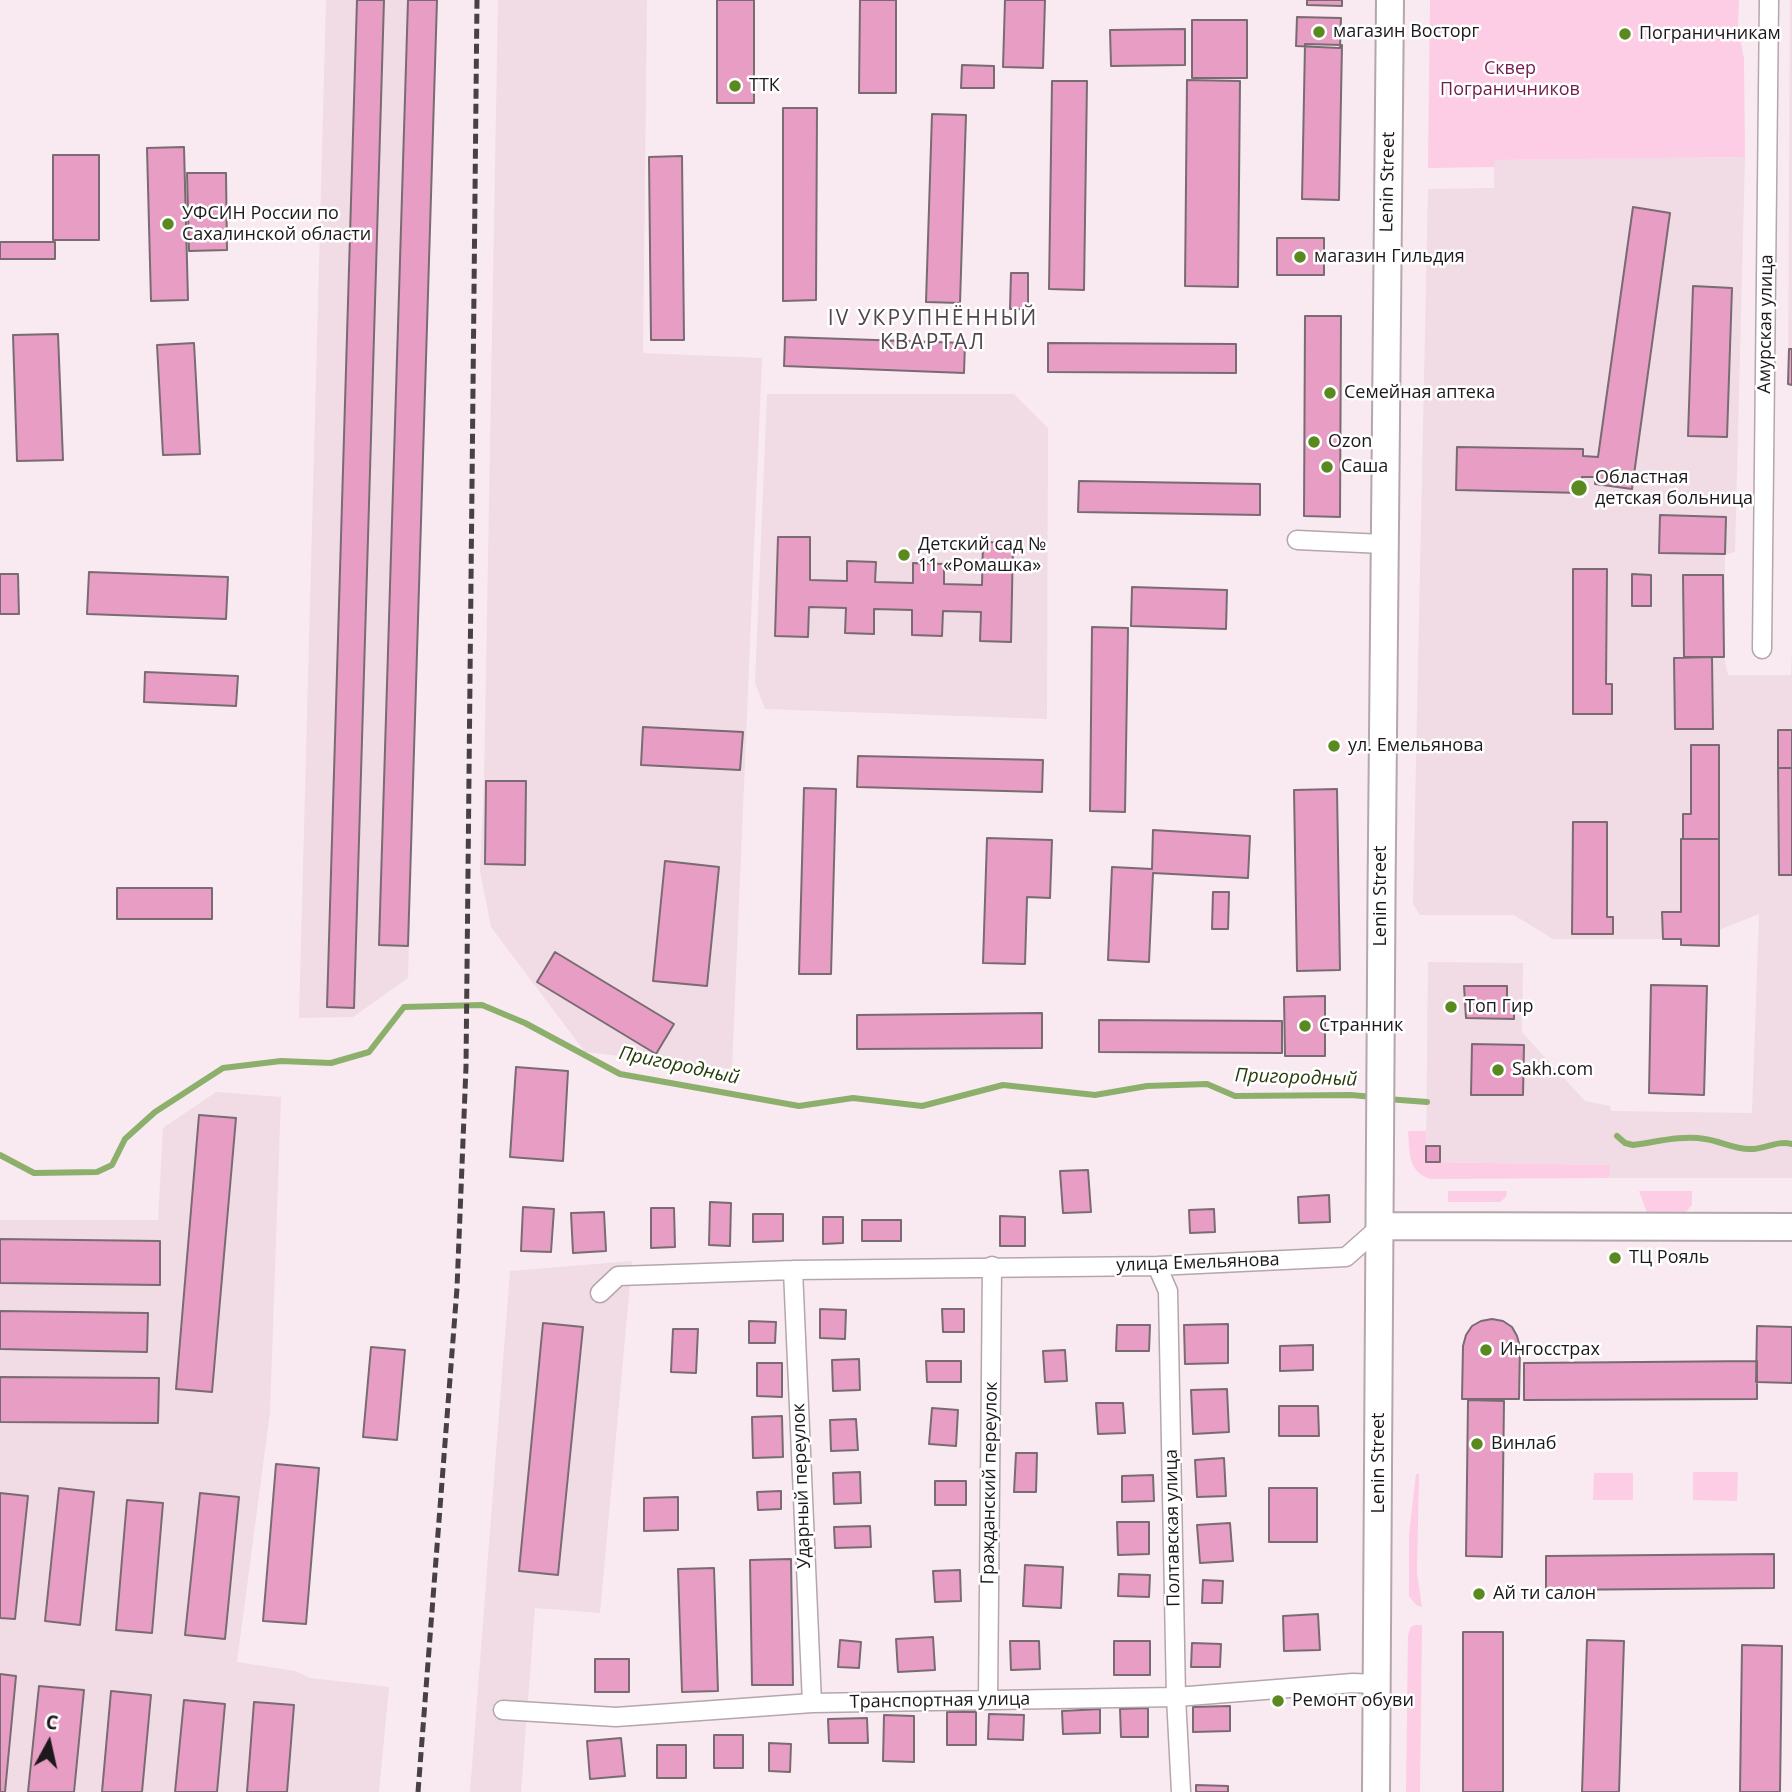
<!DOCTYPE html>
<meta charset="utf-8">
<style>
body{margin:0}
#map{position:relative;width:1792px;height:1792px;overflow:hidden;background:#f9eaf1;font-family:"Open Sans",sans-serif}
canvas{display:block}
.north{position:absolute;left:14px;top:1708px;width:70px;height:70px;-webkit-text-stroke:5px #fff;paint-order:stroke;rotate:8deg;font-size:19px;font-weight:700;line-height:28px;text-align:center;color:#1d181b}
.north::after{content:'';display:block;margin:auto;width:24px;height:32px;background:#1d181b;clip-path:polygon(50% 0,100% 100%,50% 72%,0 100%)}
</style>
<div id="map">
<canvas width="1792" height="1792"></canvas>
<div class="north">С</div>
</div>
<script>
const ctx = document.querySelector('canvas').getContext('2d');
ctx.lineJoin = 'round';
function fillPath(path, color) { ctx.fillStyle = color; ctx.fill(path, 'evenodd'); }
function stroke(path, color, width, dash) { ctx.strokeStyle = color; ctx.lineWidth = width; ctx.lineCap = dash ? 'butt' : 'round'; ctx.setLineDash(dash || []); ctx.stroke(path); }
function label(font, color, halo, rows, align = 'center') {
  ctx.font = font + ' "Open Sans",sans-serif'; ctx.lineWidth = 5; ctx.setLineDash([]); ctx.textBaseline = 'middle'; ctx.strokeStyle = halo; ctx.fillStyle = color; for (const [text, x, y, turn = 0] of rows) {
    ctx.save(); ctx.translate(x, y); ctx.rotate((+turn || 0) * Math.PI / 180); ctx.textAlign = isNaN(turn) ? turn : align; if (halo) ctx.strokeText(text, 0, 0); ctx.fillText(text, 0, 0); ctx.restore();
  }
}
fillPath(new Path2D(`
 M326,0H433L408,978L353,1017L299,1018Z
 M498,0H647L643,353L762,358L732,1069L585,1052L491,927L480,871L484,782Z
 M1790,0H1792V384H1788Z
 M1745,157L1735,552L1725,555L1724,657L1728,675H1791L1792,650V1178H1609V1165L1426,1162L1428,962L1523,963L1522,1032L1585,1101L1610,1106L1611,1111L1752,1113L1759,914L1719,930V946L1681,945V939H1553L1514,915H1420L1413,904L1428,189L1494,188V160Z
 M767,394H1014L1048,428L1047,719L765,709L755,683Z
 M216,1092L281,1097L270,1412L237,1662L295,1671L310,1678L389,1687L379,1792H0V1220H158L163,1128Z
 M632,1261L600,1613L535,1608L521,1792H470L510,1271Z`), '#f1dbe5');
fillPath(new Path2D(`
 M1430,0H1739L1738,26L1744,59L1745,157L1495,160L1494,167L1428,168Z
 M1408,1131H1426V1162L1610,1165L1609,1178L1430,1179C1407,1171 1410,1152 1408,1131Z
 M1448,1191H1507L1506,1197L1500,1202H1448Z
 M1639,1191H1692V1205L1685,1213H1647Z
 M1693,1472H1738L1737,1501L1693,1500Z
 M1594,1473H1633V1500H1593Z
 M1416,1474H1419L1417,1573L1422,1607L1416,1605L1409,1596V1534Z
 M1415,1625H1422L1420,1792H1406L1408,1635L1411,1627Z`), '#fccde4');
stroke(new Path2D(`
 M1387,1099L1427,1102
 M1617,1136L1625,1143L1633,1145C1656,1142 1682,1135 1705,1139C1720,1141 1734,1149 1749,1149C1764,1150 1776,1140 1792,1144
 M0,1155L34,1173L97,1172L112,1165L125,1139L155,1112L223,1068L281,1061L331,1063L369,1052L404,1007L482,1005L525,1023L620,1074L799,1106L853,1098L922,1106L1003,1085L1095,1095L1147,1086L1207,1084L1235,1096L1351,1095L1373,1097`), '#8cb06c', 6);
const building = new Path2D(`
 M357,0H384L354,1008L327,1007Z
 M408,0H437L408,946L379,945Z
 M717,0H754V103H717Z
 M860,0H896V93H859Z
 M1005,0H1045L1043,68L1003,67Z
 M1307,0H1342V6L1307,5Z
 M1297,17L1341,18L1340,48L1296,46Z
 M1192,20H1247V78H1192Z
 M1185,29V65L1111,66L1110,30Z
 M1305,44L1342,45L1339,200L1302,199Z
 M962,65L994,66V88H961Z
 M1187,80L1240,81L1238,287L1185,286Z
 M1052,81H1087L1084,290L1049,289Z
 M783,108H817L816,300L783,301Z
 M932,114L966,115L960,303L926,302Z
 M184,147L188,300L151,301L147,148Z
 M53,155H99V240H53Z
 M682,156L684,340H651L649,157Z
 M187,173H226L227,250L189,251Z
 M1633,207L1670,213L1632,489L1595,484L1596,477H1582V493L1456,490L1457,447L1583,449V456L1598,457Z
 M1277,238H1324V275H1277Z
 M0,242H55V259H0Z
 M1011,273H1028V309H1010Z
 M1693,286L1732,288L1727,437L1688,436Z
 M1305,316H1341L1340,517L1304,516Z
 M58,334L63,460L17,461L13,335Z
 M785,337L965,343L964,373L784,366Z
 M194,343L200,454L163,455L157,345Z
 M1048,343L1236,344V373L1048,372Z
 M1789,349H1792V385L1788,384Z
 M1079,481L1260,484V515L1078,512Z
 M1660,515L1726,517L1725,554L1659,553Z
 M778,537H810V580L847,581V561L876,562L875,582L913,583V563L944,564V584L982,585L983,542L1013,543L1011,642L980,641L981,612L943,611L942,636L912,635V610L874,609V634L845,633L846,608L809,607L808,637L775,636Z
 M1573,569H1607L1606,684H1612V714H1573Z
 M89,572L228,577L226,619L87,614Z
 M0,574H18L19,614H0Z
 M1632,574L1651,575V606H1632Z
 M1683,575H1723L1724,657H1684Z
 M1132,587L1227,590L1226,629L1131,626Z
 M1092,627L1128,628L1125,812L1090,811Z
 M1712,657L1713,729H1675L1674,658Z
 M145,672L238,676L236,706L144,702Z
 M643,727L743,732L740,770L641,765Z
 M1778,730H1792V768H1778Z
 M1691,745H1719V839H1683V814H1691Z
 M858,756L1043,760L1042,792L857,787Z
 M1778,768H1792V875H1779Z
 M486,781H526L525,865L485,864Z
 M804,788L836,789L831,974H799Z
 M1337,789L1340,970L1297,971L1294,790Z
 M1573,822H1607V917H1613V934H1572Z
 M1153,830L1250,836L1248,878L1153,873L1149,962L1108,960L1112,867L1152,869Z
 M987,838L1052,840L1050,898L1027,897L1025,964L983,963Z
 M1681,839H1719V946L1681,945V939H1663L1662,912H1681Z
 M665,861L719,867L707,986L653,981Z
 M117,888H212V919H117Z
 M1213,892H1229L1228,929H1212Z
 M555,952L674,1024L656,1054L537,982Z
 M1651,985L1707,986L1704,1095L1649,1093Z
 M1464,986H1507V1002H1514V1019L1466,1018Z
 M1325,996V1056H1285L1284,997Z
 M1042,1013V1048L857,1049V1015Z
 M1099,1020L1282,1021V1053L1099,1052Z
 M1472,1044L1524,1045L1523,1095H1471Z
 M516,1067L568,1071L563,1161L510,1157Z
 M199,1115L236,1118L212,1392L176,1389Z
 M1426,1146H1440V1162H1426Z
 M1088,1170L1091,1212L1063,1213L1060,1171Z
 M1329,1195L1330,1222L1299,1223L1298,1197Z
 M710,1202L731,1203L730,1246L709,1245Z
 M523,1207L554,1209L551,1252L521,1251Z
 M651,1208H674L675,1247L651,1248Z
 M1214,1209L1215,1232L1190,1233L1189,1210Z
 M604,1212L606,1251L573,1253L571,1213Z
 M753,1214H783V1241L753,1242Z
 M1000,1216L1025,1217V1246H1000Z
 M823,1217H843V1243L823,1244Z
 M862,1220H901V1241H862Z
 M0,1239L160,1241V1285L0,1283Z
 M820,1309L846,1310L845,1339L820,1338Z
 M942,1309H964V1332H943Z
 M0,1311L148,1313L147,1352L0,1349Z
 M1492,1319L1503,1321L1512,1327L1517,1336L1520,1347L1519,1399H1462L1463,1346L1466,1335L1472,1326L1481,1321Z
 M749,1321L776,1322L775,1343H749Z
 M543,1323L583,1327L558,1575L519,1571Z
 M1228,1324V1363L1185,1364L1184,1325Z
 M1117,1325H1150L1149,1351H1116Z
 M1757,1326L1792,1327V1383L1756,1382Z
 M673,1329H698L696,1373L671,1372Z
 M1313,1345V1370L1280,1371V1346Z
 M371,1347L405,1350L397,1440L363,1437Z
 M1065,1350L1067,1381L1045,1382L1043,1351Z
 M859,1359L860,1390L833,1391L832,1360Z
 M926,1361H961V1382H927Z
 M1757,1361V1399L1524,1400V1363Z
 M757,1363H782V1397L757,1396Z
 M0,1377L159,1378L158,1423L0,1422Z
 M1227,1389L1229,1432L1193,1434L1191,1390Z
 M1468,1400L1504,1401L1502,1557L1466,1556Z
 M1096,1403H1123L1125,1433L1098,1434Z
 M1279,1406H1318L1319,1436H1279Z
 M932,1408L958,1410L956,1446L929,1444Z
 M782,1416L783,1457L753,1458L752,1417Z
 M856,1419L858,1450L831,1451L830,1420Z
 M1016,1453H1037L1036,1492H1014Z
 M1224,1458L1226,1496L1197,1497L1195,1460Z
 M276,1464L319,1468L306,1624L263,1621Z
 M860,1472L861,1503L834,1504L833,1473Z
 M1153,1475L1154,1501L1122,1502V1476Z
 M935,1481H966V1505H935Z
 M59,1488L94,1492L80,1625L45,1621Z
 M1269,1488H1317V1542H1269Z
 M781,1491V1509L758,1510L757,1492Z
 M0,1493L28,1496L15,1619L0,1618Z
 M200,1493L239,1497L225,1639L185,1635Z
 M678,1497V1530L644,1531V1498Z
 M127,1500L163,1503L152,1633L116,1630Z
 M1117,1522H1149V1554L1118,1555Z
 M1230,1523L1233,1561L1200,1563L1197,1525Z
 M870,1526L871,1547L835,1548L834,1527Z
 M1774,1554V1588L1546,1590V1556Z
 M791,1559L793,1685H752L750,1560Z
 M1025,1565L1063,1567L1061,1608L1023,1606Z
 M714,1568L718,1691L682,1692L678,1569Z
 M960,1570L961,1601L935,1602L933,1571Z
 M1119,1574L1150,1575L1149,1597L1118,1596Z
 M1203,1580L1223,1581L1222,1603H1202Z
 M1318,1614L1320,1650L1284,1651L1283,1616Z
 M1463,1632H1503V1792H1463Z
 M933,1637L935,1670L898,1672L896,1639Z
 M840,1640L861,1642L859,1668L838,1667Z
 M1587,1640L1624,1641L1619,1792H1582Z
 M1010,1641H1039L1040,1669L1011,1670Z
 M1114,1641H1150V1675H1114Z
 M1192,1643L1221,1644L1220,1667H1191Z
 M1742,1645L1782,1646L1780,1792H1740Z
 M595,1659H629V1692H595Z
 M0,1674L16,1676L5,1792H0Z
 M39,1686L84,1690L74,1792H28Z
 M111,1691L151,1695L142,1792H102Z
 M184,1700L225,1704L217,1792H175Z
 M254,1702L294,1705L287,1792H247Z
 M1230,1706V1731L1193,1732V1707Z
 M1148,1708V1737H1121L1120,1709Z
 M1100,1709V1733L1063,1734L1062,1711Z
 M947,1712H976V1745H947Z
 M989,1714L1024,1715L1023,1740L988,1739Z
 M884,1715L914,1716V1762L883,1761Z
 M867,1718L868,1743H829L828,1719Z
 M714,1735H743V1768H714Z
 M621,1738L625,1776L590,1779L587,1741Z
 M769,1743L791,1744L790,1772L769,1771Z
 M657,1745H686V1778H657Z
 M1196,1785L1228,1786V1792H1196Z`);
fillPath(building, '#e89ec4');
stroke(building, '#786b72', 2);
const street = new Path2D(`
 M1297,540L1383,544
 M1762,649L1769,0
 M1157,1266L1168,1291L1176,1697L1181,1792
 M793,1270L812,1703
 M600,1293L618,1276L793,1270L1157,1266L1346,1257L1381,1226
 M988,1700L992,1266
 M503,1710L616,1717L812,1703L1176,1697L1353,1683L1377,1684`);
const secondary = new Path2D(`
 M1381,1226L1792,1227
 M1376,1792C1380,1195 1382,597 1390,0`);
stroke(street, '#b4a6ad', 21);
stroke(secondary, '#b4a6ad', 30);
stroke(street, '#fff', 18);
stroke(secondary, '#fff', 26);
stroke(new Path2D(`
 M418,1792L457,1288L466,1067L477,0`), '#474144', 5, [10, 5]);
for (const [x, y, r, color] of [
 [1319,32,7,"#5a8a1f"],
 [1625,34,7,"#5a8a1f"],
 [735,86,7,"#5a8a1f"],
 [168,224,7,"#5a8a1f"],
 [1300,257,7,"#5a8a1f"],
 [1330,393,7,"#5a8a1f"],
 [1314,442,7,"#5a8a1f"],
 [1327,467,7,"#5a8a1f"],
 [1579,488,9,"#5a8a1f"],
 [904,555,7,"#5a8a1f"],
 [1334,746,7,"#5a8a1f"],
 [1451,1007,7,"#5a8a1f"],
 [1305,1026,7,"#5a8a1f"],
 [1498,1070,7,"#5a8a1f"],
 [1615,1258,7,"#5a8a1f"],
 [1486,1350,7,"#5a8a1f"],
 [1477,1444,7,"#5a8a1f"],
 [1479,1594,7,"#5a8a1f"],
 [1278,1701,7,"#5a8a1f"]
]) { const dot = new Path2D(); dot.arc(x, y, r, 0, 2 * Math.PI); ctx.fillStyle = color; ctx.fill(dot); stroke(dot, '#fff', 2.5); }
label('18px', '#1d181b', '#fff', [
 ["магазин Восторг",1333,32],
 ["Пограничникам",1639,34],
 ["ТТК",749,86],
 ["УФСИН России по",182,214],
 ["Сахалинской области",182,235],
 ["магазин Гильдия",1314,257],
 ["Семейная аптека",1344,393],
 ["Ozon",1328,442],
 ["Саша",1341,467],
 ["Областная",1595,478],
 ["детская больница",1595,499],
 ["Детский сад №",918,545],
 ["11 «Ромашка»",918,566],
 ["ул. Емельянова",1348,746],
 ["Топ Гир",1465,1007],
 ["Странник",1319,1026],
 ["Sakh.com",1512,1070],
 ["ТЦ Рояль",1629,1258],
 ["Ингосстрах",1500,1350],
 ["Винлаб",1491,1444],
 ["Ай ти салон",1493,1594],
 ["Ремонт обуви",1292,1701]
], 'left');
label('18px', '#711c50', '#fff', [
 ["Сквер",1510,69],
 ["Пограничников",1510,90]
]);
label('18px', '#1d181b', '#fff', [
 ["Lenin Street",1388,182,-89],
 ["Амурская улица",1766,324,-89],
 ["Lenin Street",1381,896,-90],
 ["улица Емельянова",1198,1263,-2],
 ["Lenin Street",1379,1463,-90],
 ["Гражданский переулок",990,1483,-89],
 ["Ударный переулок",802,1486,-92],
 ["Полтавская улица",1173,1528,-91],
 ["Транспортная улица",940,1701,-1]
]);
label('italic 19px', '#253b0a', '#fff', [
 ["Пригородный",679,1066,12],
 ["Пригородный",1296,1078,2]
]);
ctx.letterSpacing = '2px';
label('21px', '#51464b', '#fff', [
 ["IV УКРУПНЁННЫЙ",933,319],
 ["КВАРТАЛ",933,343]
]);
ctx.letterSpacing = '0px';
</script>
